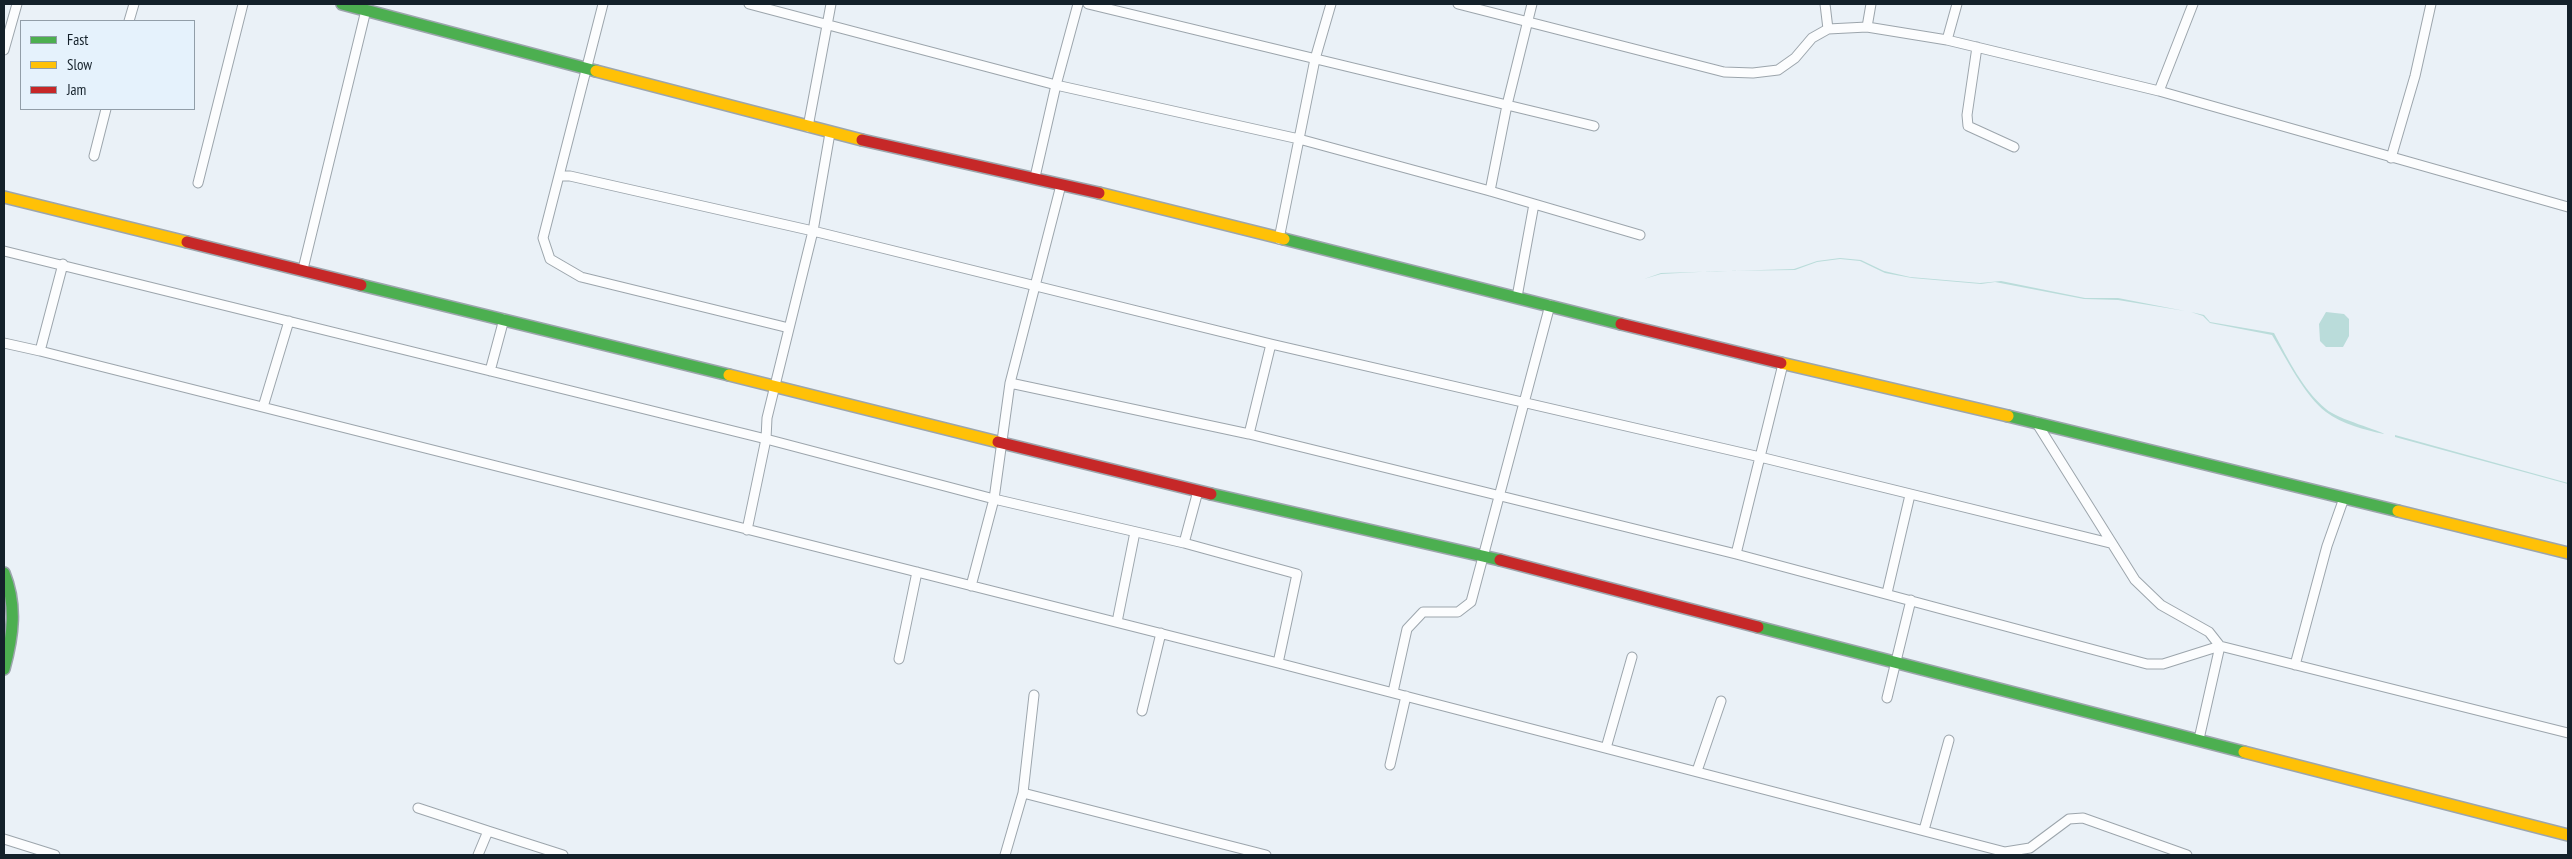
<!DOCTYPE html>
<style>
body{margin:0}
#map{position:relative;width:2572px;height:859px;overflow:hidden;background:#eaf1f7;font-family:"PT Sans Narrow",sans-serif}
canvas{display:block}
.frame{position:absolute;inset:0;border:5px solid #14212a;pointer-events:none}
.legend{position:absolute;left:20px;top:20px;width:175px;height:90px;box-sizing:border-box;background:#e5f2fc;border:1px solid #919ea8;margin:0;padding:6px 9px;list-style:none;font-size:15px;color:#14212a}
.legend li{display:flex;align-items:center;gap:10px;height:25px}
.legend b{width:25px;border:1px solid #919ea8}
</style>
<div id="map">
<canvas width="2572" height="859"></canvas>
<div class="frame"></div>
<ul class="legend">
<li><b style="height:6px;background:#4caf50"></b>Fast</li>
<li><b style="height:6px;background:#ffc107"></b>Slow</li>
<li><b style="height:6px;background:#c62828"></b>Jam</li>
</ul>
</div>
<script>
const ctx = document.querySelector('canvas').getContext('2d');
ctx.lineJoin = 'round';
function fillPath(path, color) { ctx.fillStyle = color; ctx.fill(path, 'evenodd'); }
function stroke(path, color, width, dash) { ctx.strokeStyle = color; ctx.lineWidth = width; ctx.lineCap = dash ? 'butt' : 'round'; ctx.setLineDash(dash || []); ctx.stroke(path); }
fillPath(new Path2D(`
 M1840,258L1861,260L1884,271L1910,277L1980,283L2001,281L2085,298H2118L2185,311L2118,300L2084,299L1995,282L1981,284L1912,278L1885,273L1860,261L1840,259L1817,262L1795,270L1717,271L1661,274L1644,279L1661,273L1794,269L1817,261Z
 M2191,312L2204,315L2210,322L2274,333C2288,359 2303,390 2326,409C2337,419 2382,431 2384,434C2365,430 2342,424 2326,412C2305,396 2286,358 2272,335L2210,323L2203,316Z
 M2326,312L2344,314L2349,319V336L2343,347H2326L2320,341L2319,324Z
 M2395,435L2568,483V484L2395,437Z`), '#badcda');
const street = new Path2D(`
 M603,4L543,238L550,259L581,277L789,328
 M749,4L1056,85L1299,139L1490,191L1640,235
 M1088,4L1594,126
 M1458,4L1724,72L1753,73L1778,70L1795,58L1812,38L1828,29L1867,27L1947,40L2159,91L2568,207
 M1825,4L1828,29
 M129,21L134,4
 M1867,27L1871,4
 M1947,40L1957,4
 M1977,47L1967,115L1968,126L2014,147
 M4,50L17,4
 M2159,91L2193,4
 M808,127L831,4
 M94,156L106,109
 M2391,158L2415,76L2431,4
 M559,176H570L813,231L1271,344L1760,457L2110,543
 M1035,177L1056,85L1078,4
 M198,183L243,4
 M1490,191L1507,105L1532,4
 M1279,239L1315,59L1331,4
 M4,251L766,439L994,499L1184,543L1198,491
 M303,269L366,10
 M1517,297L1534,204
 M4,343L40,351L1278,663L1297,574L1184,543
 M40,351L63,264
 M490,371L504,319
 M1010,383L1249,434L1736,554L2147,664H2163L2220,646L2568,733
 M263,407L289,321
 M2036,422L2135,580L2161,605L2209,632L2220,646
 M1249,434L1271,344
 M747,530L766,439L767,418L813,231L830,133
 M1736,554L1783,364
 M971,586L994,499L1010,383L1061,185
 M1887,593L1910,495
 M1117,622L1135,532
 M899,659L917,572
 M1278,663L2005,852L2030,848L2069,819L2083,818L2187,855
 M2295,665L2327,546L2344,498
 M1393,692L1407,629L1423,612H1458L1471,602L1550,305
 M1887,698L1911,600
 M1142,711L1161,633
 M2199,739L2220,646
 M1606,748L1632,657
 M1390,765L1406,696
 M1697,771L1721,701
 M1023,793L1266,855
 M418,808L488,831
 M1924,830L1949,740
 M4,839L55,855
 M478,855L488,831L563,855
 M1005,855L1023,793L1034,695`);
const fast = new Path2D(`
 M342,4L596,71
 M1284,239L1621,324
 M361,285L729,375
 M2008,416L2398,511
 M1211,494L1500,560
 M4,573C17,605 13,636 4,669
 M1758,627L2244,752`);
const slow = new Path2D(`
 M596,71L862,140
 M1099,193L1284,239
 M4,197L187,242
 M1781,363L2008,416
 M729,375L998,442
 M2398,511L2568,553
 M2244,752L2568,835`);
const jam = new Path2D(`
 M862,140L1099,193
 M187,242L361,285
 M1621,324L1781,363
 M998,442L1211,494
 M1500,560L1758,627`);
stroke(street, '#9ca5ac', 11);
stroke(fast, '#9ca5ac', 14);
stroke(slow, '#9ca5ac', 14);
stroke(jam, '#9ca5ac', 14);
stroke(street, '#fcfdfe', 9);
stroke(fast, '#4caf50', 11);
stroke(slow, '#ffc107', 11);
stroke(jam, '#c62828', 11);
</script>
